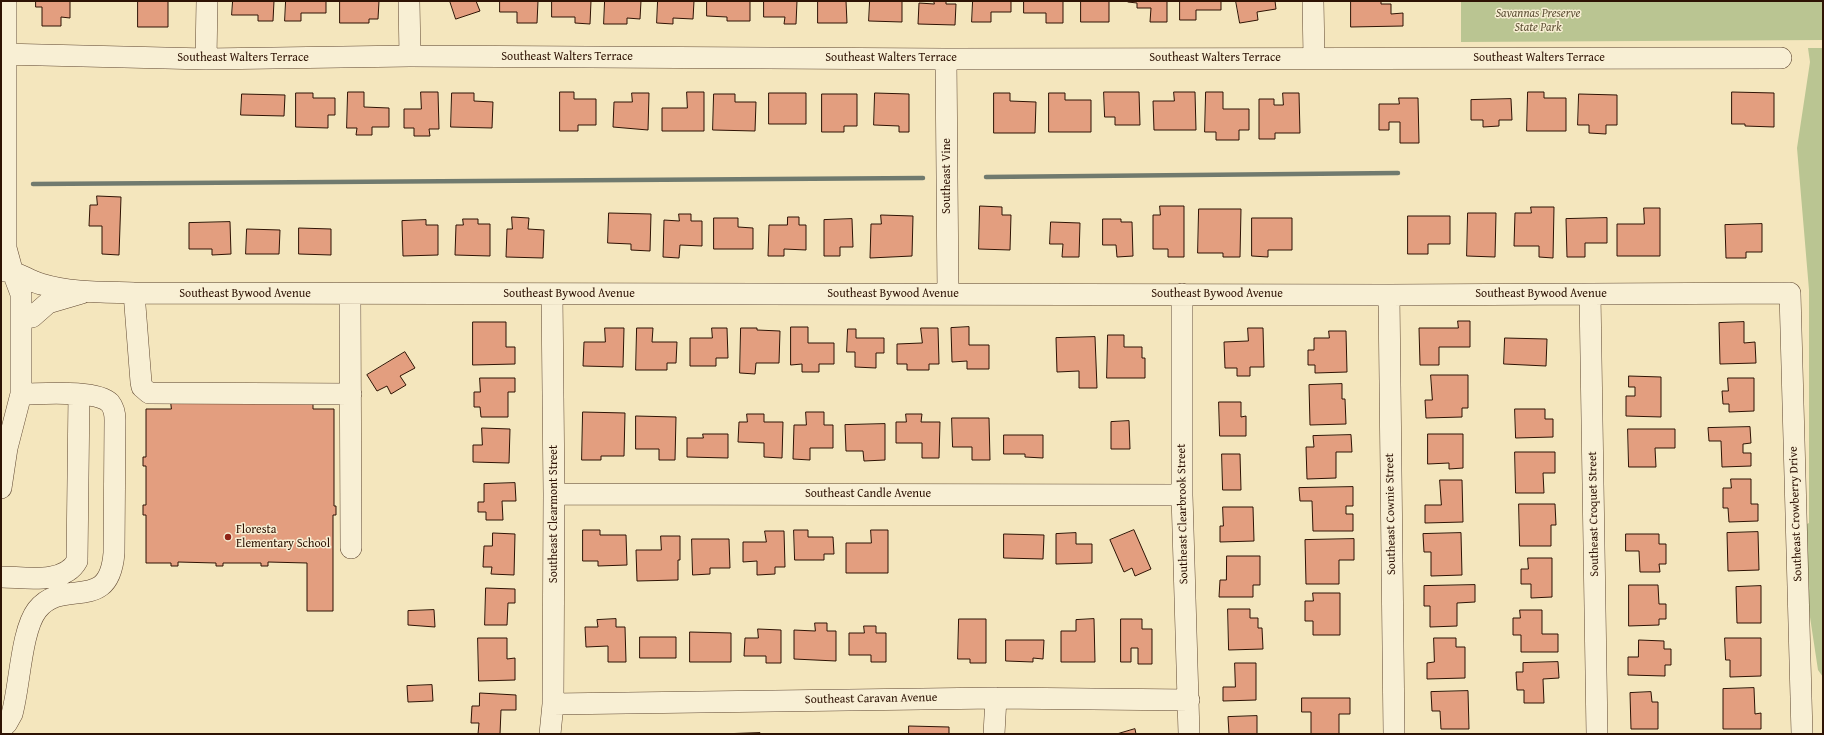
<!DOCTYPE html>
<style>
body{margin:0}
#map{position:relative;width:1824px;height:735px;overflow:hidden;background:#f4e6bd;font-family:"Gentium Book Plus",serif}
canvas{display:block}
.frame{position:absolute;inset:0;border:2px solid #2e1304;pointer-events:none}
</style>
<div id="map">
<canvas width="1824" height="735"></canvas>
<div class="frame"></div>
</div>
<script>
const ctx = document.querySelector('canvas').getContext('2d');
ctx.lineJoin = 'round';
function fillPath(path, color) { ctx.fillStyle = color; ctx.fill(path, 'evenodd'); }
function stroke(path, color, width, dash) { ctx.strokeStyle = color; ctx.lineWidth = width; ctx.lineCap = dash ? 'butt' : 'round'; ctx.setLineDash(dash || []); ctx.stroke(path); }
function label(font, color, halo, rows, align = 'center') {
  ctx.font = font + ' "Gentium Book Plus",serif'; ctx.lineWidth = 3; ctx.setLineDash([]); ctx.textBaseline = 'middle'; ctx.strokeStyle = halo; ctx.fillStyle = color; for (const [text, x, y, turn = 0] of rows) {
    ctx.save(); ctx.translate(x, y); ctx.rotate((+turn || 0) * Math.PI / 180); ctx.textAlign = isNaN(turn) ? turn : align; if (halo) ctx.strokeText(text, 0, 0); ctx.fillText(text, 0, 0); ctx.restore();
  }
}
fillPath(new Path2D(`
 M1461,1H1823V40L1461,42Z
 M1808,48H1823V677L1818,670L1805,584V525L1809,523V290L1797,148L1810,62Z`), '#bac592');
stroke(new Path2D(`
 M986,177L1398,173
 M33,184L923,178`), '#707a6e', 4.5);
const building = new Path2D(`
 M36,1H70V18L61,17V26H42V7H36Z
 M138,1H168V27H138Z
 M233,1H274L273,21H258V15H232Z
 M286,1H326V13H301V21H285Z
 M340,1H379L378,19H369V23H340Z
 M450,1H476L480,11L456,19Z
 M500,1H538L537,23H517V12H500Z
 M552,1H591L590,24L575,23V17H552Z
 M605,1H641L640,19L627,18V24H604Z
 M658,1H694L693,19L673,18V24L657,23Z
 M707,1H750V21H727V17L707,16Z
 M764,1H797L796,24H784L785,17H764Z
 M818,1H846L847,23H818Z
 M870,1H902V22L869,21Z
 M934,1H946V4H956L955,25L918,24L919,3L934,4Z
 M973,1H1011V12H991V22H972Z
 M1024,1H1063V23H1046V13H1024Z
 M1081,1H1109V22H1081Z
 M1128,1H1167V22H1150L1151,8H1137V3L1128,2Z
 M1180,1H1221V10H1196V20H1180Z
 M1236,1H1275L1276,9L1257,12L1258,20L1240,23Z
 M1351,1H1381V4H1391V14L1403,13V26L1351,27Z
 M348,92H364V107L389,108V127H372V135H356L357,128H347Z
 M421,92H438L439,129H429L430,136H414V128H404V109H421Z
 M560,92H574V99H596V125H578V131H560Z
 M687,92H704V131H662V108H687Z
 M1104,92H1139L1140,125H1115V117H1105Z
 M1174,92H1195L1196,130H1154L1153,101H1174Z
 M1206,92H1223V109H1249V130H1239V140H1216V132H1205Z
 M1528,92H1544V98H1566V131H1527Z
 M1732,92L1774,93V127L1745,126V124H1732Z
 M296,93H313V98H335V115H328V128L296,127Z
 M452,93H474V101L493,102L492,128L451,127Z
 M632,93H649L648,130L613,127L614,102H632Z
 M769,93H806V124H769Z
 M875,93L909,94V132H899V126L874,125Z
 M994,93H1010V101L1036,102L1035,133H994Z
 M1049,93H1065V100H1091V132H1049Z
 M1283,93H1299L1300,133H1275V139H1259V99H1274V105H1283Z
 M242,94L285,95L284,116L241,115Z
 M714,94H735V102H756L755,131L713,130Z
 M822,94H857V126H844V132H822Z
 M1579,94L1617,95V125H1606V134L1589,133V125H1578Z
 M1399,98H1418L1419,143H1400V122H1389V130H1379V104H1399Z
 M1511,99L1512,120H1499V126L1483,127V120H1471V100Z
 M97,196L121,197L119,255L102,254V226H89L90,205H97Z
 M980,206L1002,207V215H1011L1010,250L979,249Z
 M1160,206H1184V257H1168V249H1153V215H1160Z
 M1531,207H1554L1553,258L1539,257V246H1514L1515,213H1531Z
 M1644,208H1660V256H1617V224H1644Z
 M1199,209H1241L1240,257H1223V253H1198Z
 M609,213L651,214L650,251L631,250V244L608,243Z
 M1468,213H1496L1495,257L1467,256Z
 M679,214H691V221H702V246L680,245L679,258L663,257L664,220L679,221Z
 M881,215L913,216L912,256L870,258L871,224H881Z
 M1408,216H1450V244H1428V254H1408Z
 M512,217L529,218L528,229L544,230L543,258L506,257L507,229H512Z
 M788,217H799V225H806V250L784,249V256H768L769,225H787Z
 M714,218H738V227L753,228V249H714Z
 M1252,218H1292V250H1268V257L1252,256Z
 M1607,218V243H1585V257H1567L1566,219Z
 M463,219H478V224H490V256L455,255L456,225H463Z
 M852,219L853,247H840V256H824V220Z
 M1103,219H1121V222H1132L1133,256L1117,257L1116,245H1103Z
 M426,220V225H438V255L403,256L402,221Z
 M230,222L231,254L212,255V249H189V223Z
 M1051,222L1080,223L1079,257H1062L1063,244H1050Z
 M1762,224V252H1746V258H1726L1725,225Z
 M299,228L331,229V255L299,254Z
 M247,229L280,230L279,254H246Z
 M1458,321H1470V347H1439V365H1420L1419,328H1458Z
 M473,322H506V347H515V364L473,365Z
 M1744,322V343L1755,342L1756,363L1720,364L1719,323Z
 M791,327H808V343H834V364H819V372H802V364L791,365Z
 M969,327V345H989V369H967V361L952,362L951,328Z
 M605,328H624L623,367L583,366L584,342H605Z
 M637,328H653L652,342H677L676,363H667V370H636Z
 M712,328H727L728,358H716V366H690V338H712Z
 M741,328H757V330L780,331L779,363H756L755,374L740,373Z
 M921,328H938L939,364H929V370H907V364H897V344L922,343Z
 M1248,328H1263L1264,367H1250V376H1237V368H1225L1224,342L1248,341Z
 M848,329H856V338H884V353H876V368L855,367V352H847Z
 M1329,331H1346L1347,372L1315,373V365H1308V350H1314V338H1329Z
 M1108,335H1124V347H1142V358H1145V378H1107Z
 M1095,337L1097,388H1079V371L1057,372L1056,338Z
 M1505,338L1547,339L1546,366L1504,364Z
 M405,352L415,368L400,376L406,385L391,394L387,386L377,391L367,375Z
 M1431,375H1468V408H1462V417L1426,418L1425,400H1432Z
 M1629,376L1661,377V417L1626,416V396H1635V387H1629Z
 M480,378H515V392H508V417H481L480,407H474V392H480Z
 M1728,378H1754V411L1729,412V404H1723L1722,391H1728Z
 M1342,384V399H1345L1346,424L1310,425L1309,385Z
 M171,402H313V409H334V506H336V515H333V611H307V563L268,562V566H261V563H223V566H216V563L178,562V566H171V563H146V515H143V505H146V466H143V457H146V409H171Z
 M1219,402H1241V417L1246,416V436H1220Z
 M1515,409H1545V419H1553V437L1516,438Z
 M583,412L625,413L624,456H601V460H582Z
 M806,412H824V425H833V448H810V460L793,459L794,425H806Z
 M747,414H764V422H783L782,458L764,457V443L738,442L739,422H747Z
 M906,414H922L921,422H940L939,458H922V443H896V422H906Z
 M636,416L676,417L675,460H659V449H636Z
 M952,418H989L990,460H972V447H953Z
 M1129,421L1130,449H1111V422Z
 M885,424V460L864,461L863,451H846L845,425Z
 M1750,427L1751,443L1743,444V453H1751V466L1722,467L1721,441H1709L1708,428Z
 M482,428L510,429L509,463L473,462V445H482Z
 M1628,429H1675V448H1655L1656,467H1629Z
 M703,434H728V458L687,457V438H703Z
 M1428,434H1463V468L1449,469V463L1428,464Z
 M1004,435H1043V458L1025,457V454H1004Z
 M1351,435L1352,452H1336V478L1307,479L1306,447H1314L1313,436Z
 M1515,452H1555V473H1543L1544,493H1516Z
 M1222,454H1240L1241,490H1223Z
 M1731,479H1751V504H1758V521L1729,522L1728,508H1723V488H1731Z
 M1440,480H1462L1463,522L1425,523V505H1441Z
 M515,483L516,501H502L503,520H486V512H478V502H484V484Z
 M1353,487V506H1346V514H1353V531H1313L1312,501H1300L1299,488Z
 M1519,504H1555L1556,525H1551V546H1520Z
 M1223,507H1253L1254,541L1220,542V526H1223Z
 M583,530H600V535H626L627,565L598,566V561H583Z
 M794,530H808V537H833L834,554H824V560H795Z
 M871,530H888V573H846V543H871Z
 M1134,530L1151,569L1135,576L1132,568L1124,572L1110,540Z
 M765,531H784L785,567H775V574L757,575V561L743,562V542H766Z
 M1758,532L1759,570L1728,571L1727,533Z
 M493,533L515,534L514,575L491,574L492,567H483L484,546H492Z
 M1076,533V544H1092V563L1056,564V534Z
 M1461,533L1462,575L1431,576V552H1424L1423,534Z
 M1004,534L1044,535L1043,559L1004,558Z
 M1626,534H1659V544H1666V564H1659L1660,572H1640L1639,551H1626Z
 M661,536H680V560H678V580L637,581L636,550H661Z
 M692,539H729L730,568H710V574L693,575Z
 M1354,539V560H1339V584H1306L1305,540Z
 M1227,556H1260V585H1253V597H1219L1220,580H1226Z
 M1528,558H1552V597L1531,598V584H1521V569H1528Z
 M1475,585V602L1457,603V626L1430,627V606H1424V586Z
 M1629,585H1658L1659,604H1666V619H1659V625L1629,626Z
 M1761,586V623H1737L1736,587Z
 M486,588L515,589V603H508L507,625H485Z
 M1313,593H1340V635H1313V621H1305V601H1313Z
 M1228,609H1250V618H1258V628H1262L1263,649L1229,650Z
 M434,610L435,627L408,625V611Z
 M1520,610H1542V634H1558V652H1521V635H1513V618H1520Z
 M616,619V627H625L626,662H608V646L586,647L585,627H598L597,620Z
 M959,619H986V663H970V659H958Z
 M1094,619L1095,662H1061V631H1076V620Z
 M1121,619H1142V629H1152V664H1138V648H1131V662H1121Z
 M815,623H827V631H836V661L794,659V630L815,631Z
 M864,626H876V633H886V662H871V655H849V633H864Z
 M758,629L781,630V663H766V656H744L745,638H758Z
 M690,632L731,633V662H690Z
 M640,637H676V658H640Z
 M478,638H507V659L515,658V680L479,681Z
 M1434,638H1456V647H1465V678L1427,679V663L1434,662Z
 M1725,638H1761V676L1730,677V660H1726Z
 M1006,640H1044L1043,659L1033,658V662L1006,661Z
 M1639,640L1664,641V649H1671V665H1665V676L1628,675V657H1638Z
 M1558,662L1559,678L1543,679L1544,703H1524V690H1517L1516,672H1523V663Z
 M1235,663H1256V700L1223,701V687H1235Z
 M432,685L433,701L408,702L407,686Z
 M1754,688L1755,714L1761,713V729H1723V689Z
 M1468,691L1469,729H1441L1440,711H1432L1431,692Z
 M1651,692L1652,702H1658V729H1631L1630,693Z
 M480,693L516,695V710H501L500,734H478L479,723H471L472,706H479Z
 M1302,698H1350V714H1339V734H1311V712H1302Z
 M1257,716V734H1229L1228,717Z
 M909,726L949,727V734H909Z
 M1135,729L1136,734H1117Z
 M760,733V734H720Z`);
fillPath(building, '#e39e7f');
stroke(building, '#2e1304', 1);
const minor = new Path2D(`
 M409,1L410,56
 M1313,1L1314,57
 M1,54L206,59L410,56L946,59L1781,58
 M206,59L207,1
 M946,59L948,294
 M1,271C17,270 26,280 41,284C71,293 103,292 134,293L1389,295L1790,293L1802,734
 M134,293L141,382L142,387L149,393L351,394
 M350,294L351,548
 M1182,294V495L1189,734
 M1590,294L1597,734
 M1389,295L1394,734
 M22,318L32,317L48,303L82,293
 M1,488L7,448L21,394V294L12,270L6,248V1
 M554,494L1182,495
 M1,577C24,577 64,585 77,561L79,394
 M553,704L996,698L1189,700
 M1,729L7,723L12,714C20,685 21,631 37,610C64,576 109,615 114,553L115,420C115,414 114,408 110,403C96,389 41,394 21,394
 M550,734L553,704L554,494L552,294
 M994,734L996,698`);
stroke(minor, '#604832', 22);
stroke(minor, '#f8efd4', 21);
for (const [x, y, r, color] of [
 [228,537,4,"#8f2418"]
]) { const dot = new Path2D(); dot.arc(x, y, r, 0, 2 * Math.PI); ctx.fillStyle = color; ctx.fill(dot); stroke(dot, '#f8efd4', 1.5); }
label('italic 12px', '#5f5136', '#f8efd4', [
 ["Savannas Preserve",1538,14],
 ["State Park",1538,28]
]);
label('12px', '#2e1304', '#f8efd4', [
 ["Southeast Walters Terrace",567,57],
 ["Southeast Walters Terrace",243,58],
 ["Southeast Walters Terrace",891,58],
 ["Southeast Walters Terrace",1215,58],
 ["Southeast Walters Terrace",1539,58],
 ["Southeast Vine",947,176,-90],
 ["Southeast Bywood Avenue",245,294],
 ["Southeast Bywood Avenue",569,294],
 ["Southeast Bywood Avenue",893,294],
 ["Southeast Bywood Avenue",1217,294],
 ["Southeast Bywood Avenue",1541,294],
 ["Southeast Candle Avenue",868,494],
 ["Southeast Clearmont Street",554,514,-90],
 ["Southeast Clearbrook Street",1183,514,-91],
 ["Southeast Cownie Street",1391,514,-91],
 ["Southeast Croquet Street",1594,514,-91],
 ["Southeast Crowberry Drive",1796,514,-92],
 ["Southeast Caravan Avenue",871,699,-1]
]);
label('12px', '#2e1304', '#f8efd4', [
 ["Floresta",236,530],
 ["Elementary School",236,544]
], 'left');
</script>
